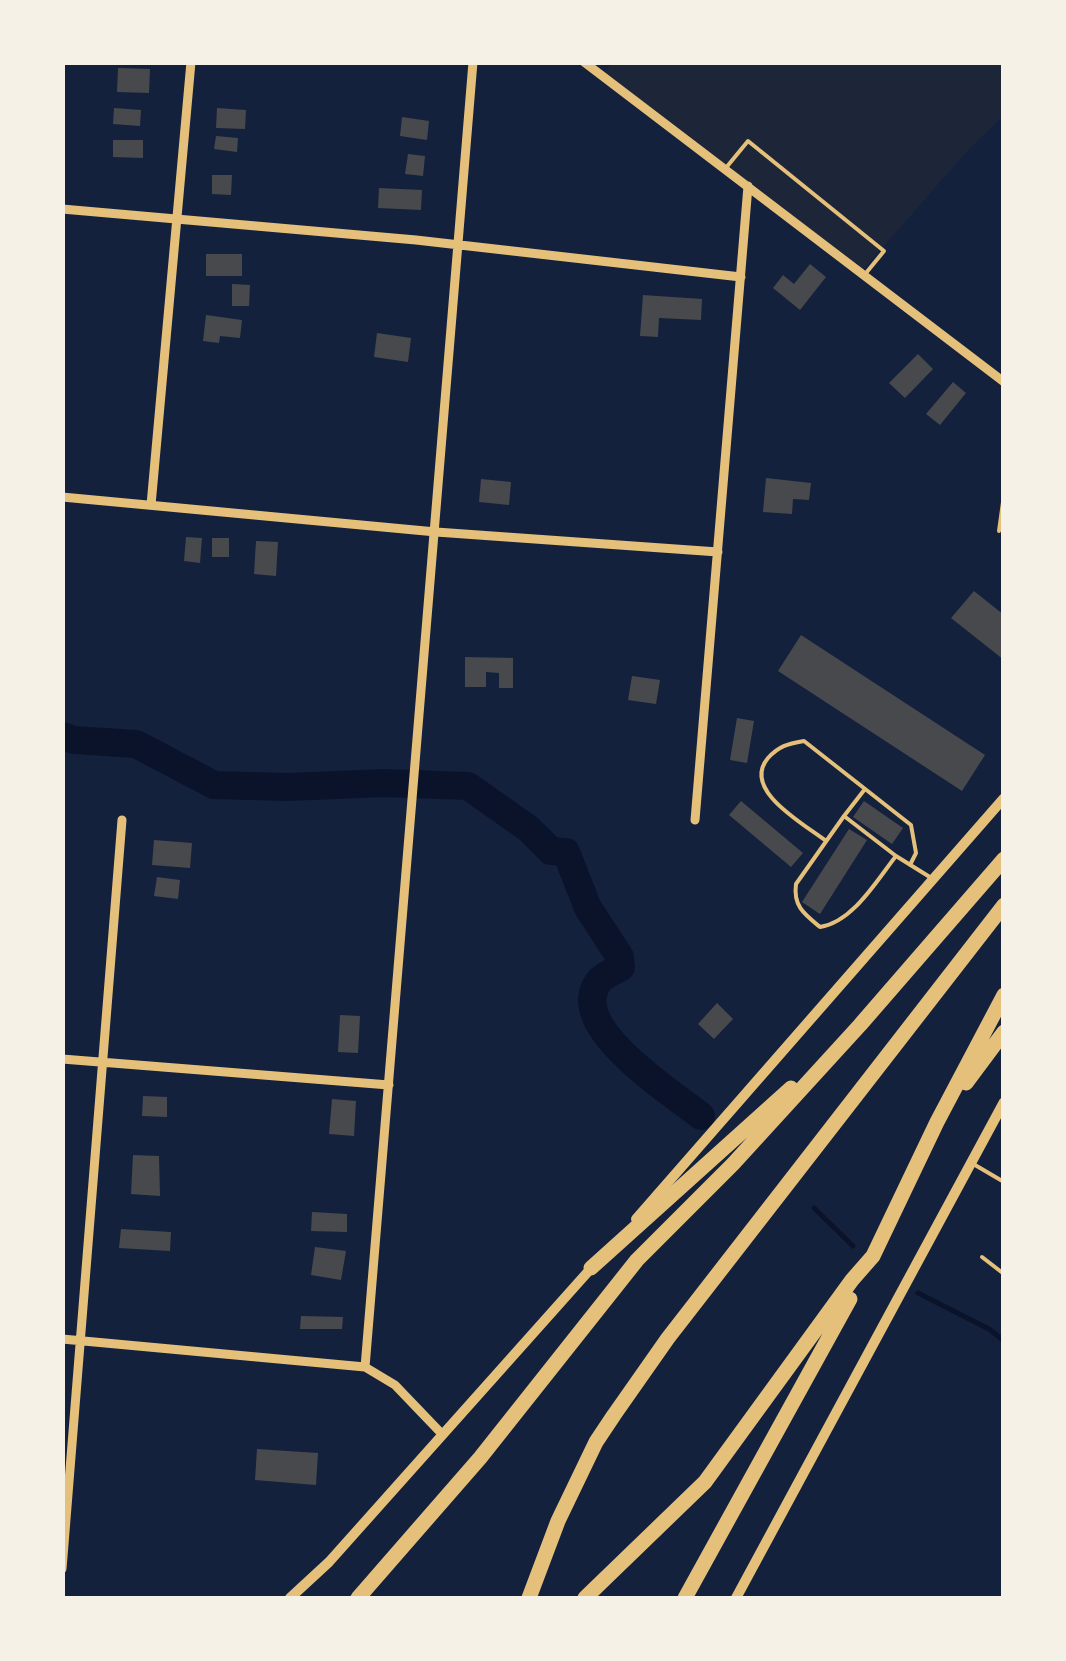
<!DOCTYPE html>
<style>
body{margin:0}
#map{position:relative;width:1066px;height:1661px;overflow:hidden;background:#14213d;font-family:Lora,serif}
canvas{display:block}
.frame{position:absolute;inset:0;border:65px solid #f6f1e7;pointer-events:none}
</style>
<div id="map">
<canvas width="1066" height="1661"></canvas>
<div class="frame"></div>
</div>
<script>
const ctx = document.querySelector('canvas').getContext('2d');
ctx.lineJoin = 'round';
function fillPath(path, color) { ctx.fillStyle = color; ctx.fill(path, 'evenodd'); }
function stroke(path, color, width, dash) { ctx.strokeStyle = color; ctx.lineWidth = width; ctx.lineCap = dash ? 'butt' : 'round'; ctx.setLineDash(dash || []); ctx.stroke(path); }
fillPath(new Path2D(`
 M613,62L1003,63V116L969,149L861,272L602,76Z`), '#1d2539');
stroke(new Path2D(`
 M814,1208L853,1246
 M918,1293L989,1329L1004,1341`), '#0b132b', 5);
stroke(new Path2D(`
 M62,736L74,740L136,744L214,785L288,787L384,783L468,786L529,829L551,851L566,852L588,908L620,957L621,967C615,971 605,975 600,980C562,1024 672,1093 701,1116`), '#0b132b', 28);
fillPath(new Path2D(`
 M118,68L150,69L149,93L117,92Z
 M114,108L141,110L140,126L113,124Z
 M217,108L246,110L245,129L216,128Z
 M402,117L429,121L427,140L400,136Z
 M216,136L238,138L237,152L214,149Z
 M113,140H143V158L113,157Z
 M408,154L425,156L423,176L405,174Z
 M212,175H232L231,195L212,194Z
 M379,188L422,190L421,210L378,208Z
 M206,254H242V276H206Z
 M810,264L826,277L800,310L773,288L783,275L794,284Z
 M232,284L250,285L249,306H232Z
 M643,295L702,299L701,320L659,318L658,337L640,336Z
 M206,315L242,320L240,338L220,336L219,343L203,341Z
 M377,333L411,338L408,362L374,357Z
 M918,354L933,369L905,398L889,383Z
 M953,382L966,393L940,425L926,414Z
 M766,478L811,483L809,500L793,499L792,514L763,512Z
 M481,479L511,482L509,505L479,502Z
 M186,537L202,538L200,563L184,561Z
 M212,538H229V557H212Z
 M256,541L278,542L276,576L254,574Z
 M974,591L1004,615V660L951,618Z
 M801,635L985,755L962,791L778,671Z
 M465,657L513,658V688H499V673L486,672V687H465Z
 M632,676L660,680L656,704L628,700Z
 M737,718L754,721L747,763L730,760Z
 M741,801L803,853L791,867L729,815Z
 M864,801L903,828L892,844L853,817Z
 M849,829L867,840L820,914L802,902Z
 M154,840L192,843L190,868L152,865Z
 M157,877L180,880L178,899L154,896Z
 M717,1003L733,1019L714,1039L698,1024Z
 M340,1015L360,1016L358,1053L338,1052Z
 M143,1096L167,1097V1117L142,1116Z
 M332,1099L356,1101L354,1136L329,1134Z
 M133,1155L159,1156L160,1196L131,1194Z
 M312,1212L347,1214V1232L311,1231Z
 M121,1229L171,1232L170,1251L119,1248Z
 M315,1247L346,1251L341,1280L311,1275Z
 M301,1316L343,1317L342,1329H300Z
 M257,1449L318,1453L316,1485L255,1480Z`), '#48494c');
stroke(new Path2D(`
 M725,169L748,141L884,251L866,273
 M999,531L1004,495
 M844,816L865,789
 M826,841C804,824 741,790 768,758C779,746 787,744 804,741L911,825L916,853L910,865
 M896,856L844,816L796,884C793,906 804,914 820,927C853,922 877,880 896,856L933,879
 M975,1165L1004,1182
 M982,1257L1004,1274`), '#e5c07b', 4);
stroke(new Path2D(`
 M584,62L1004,382
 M62,209L416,240L741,277
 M62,497L436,532L718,552
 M151,505L191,62
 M695,820L748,186
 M62,1059L389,1085
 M62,1339L365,1367L395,1385L441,1433
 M365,1367L473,62
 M62,1569L122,820`), '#e5c07b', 9);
stroke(new Path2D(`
 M636,1219L1004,798
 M290,1598L329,1562L594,1265
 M736,1598L1004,1102`), '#e5c07b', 10);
stroke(new Path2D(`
 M966,1083L1004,1032
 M591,1268L791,1088
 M358,1598L480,1458L637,1260L733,1164L860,1025L1004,859
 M529,1598L558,1521L596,1442L614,1415L668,1338L1004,905
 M585,1598L705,1482L852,1280L873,1256L937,1122L1004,995
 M685,1598L850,1299`), '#e5c07b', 15);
</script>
